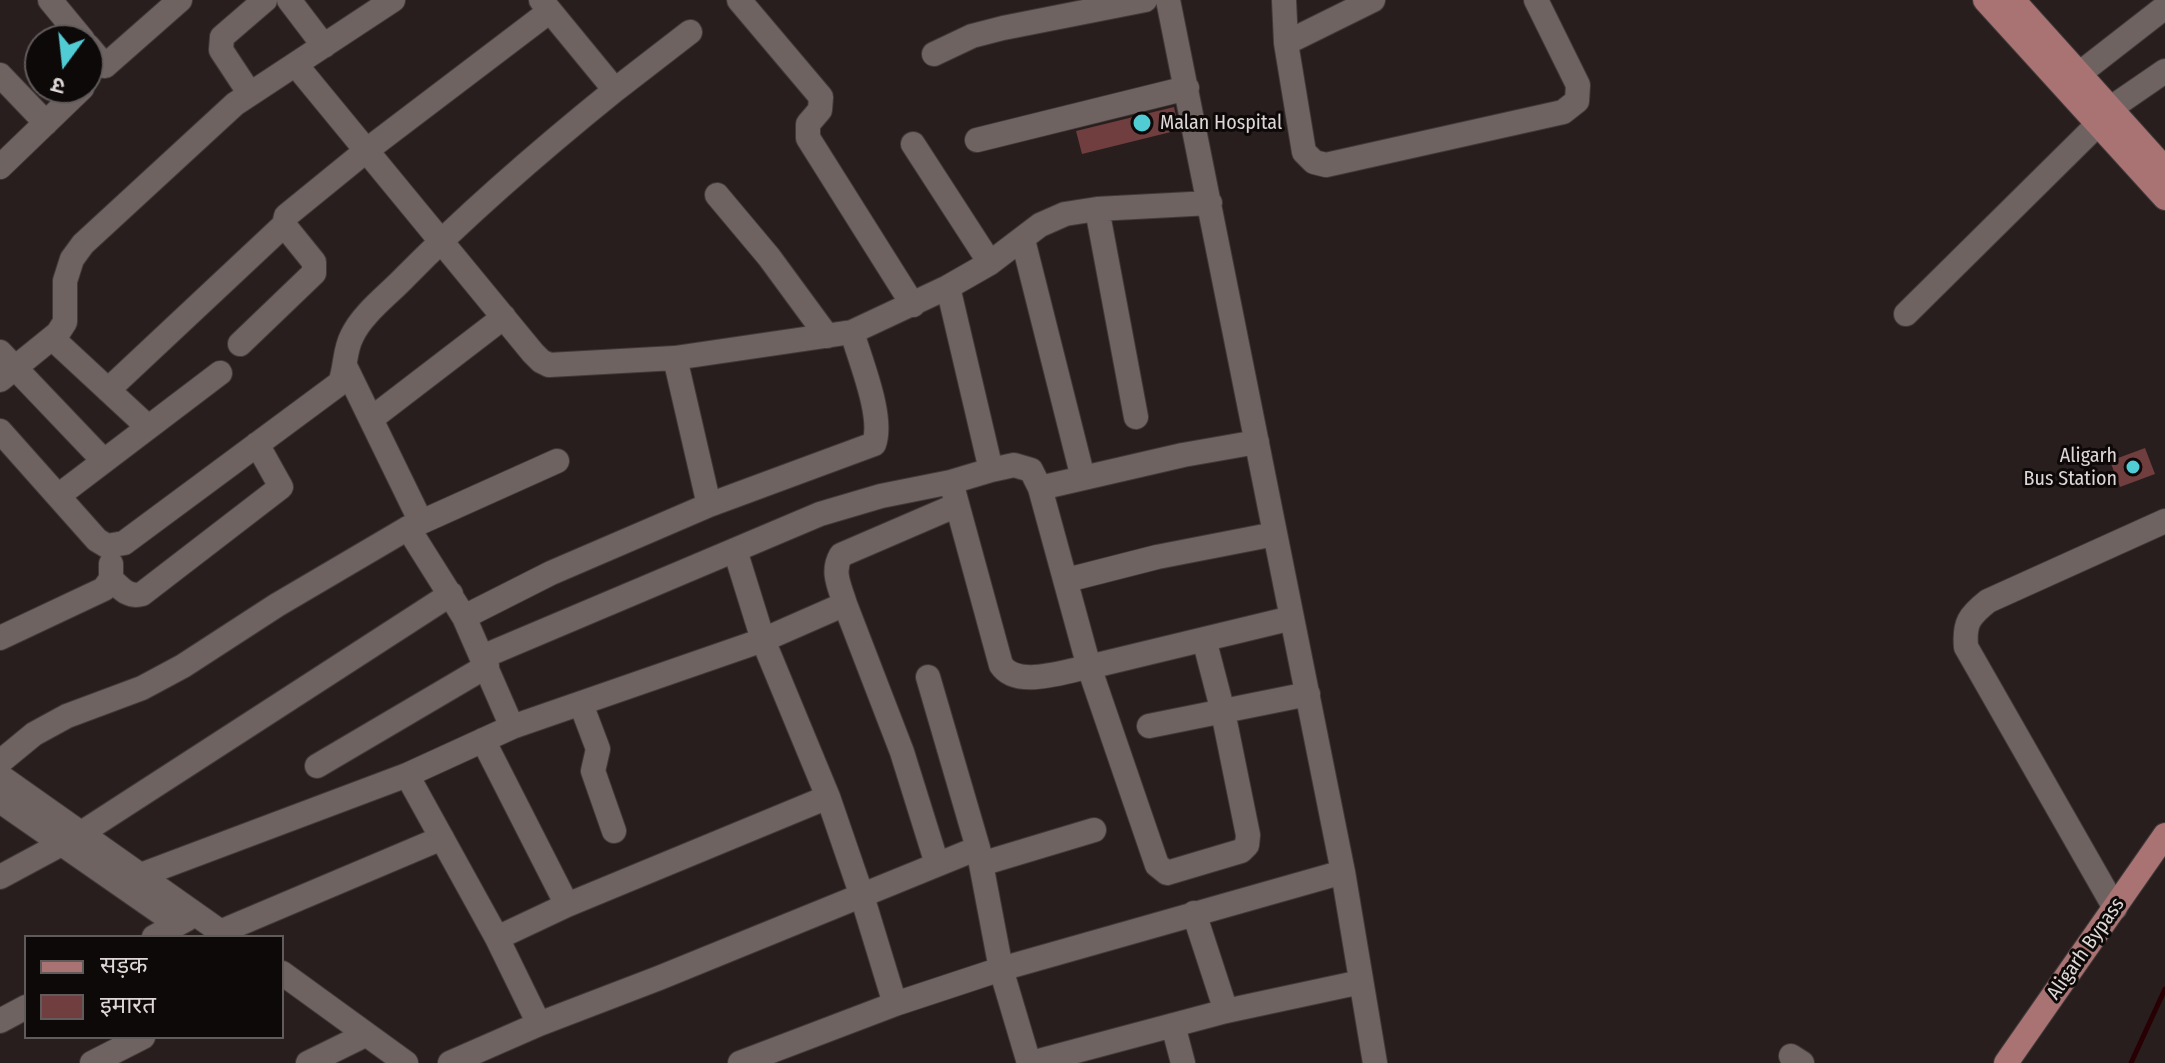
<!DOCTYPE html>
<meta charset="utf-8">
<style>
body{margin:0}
#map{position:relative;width:2165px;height:1063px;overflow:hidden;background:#281e1d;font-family:"Fira Sans Condensed","Noto Sans Devanagari",sans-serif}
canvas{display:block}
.legend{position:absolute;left:24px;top:935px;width:260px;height:104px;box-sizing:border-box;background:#0d0909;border:2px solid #615b5b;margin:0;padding:10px 14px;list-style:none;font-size:24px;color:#ded7d6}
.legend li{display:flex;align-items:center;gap:16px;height:40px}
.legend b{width:40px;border:2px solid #615b5b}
.north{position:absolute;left:24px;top:24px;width:80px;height:80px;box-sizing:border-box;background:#0d0909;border:2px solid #615b5b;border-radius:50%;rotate:195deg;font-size:22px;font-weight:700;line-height:32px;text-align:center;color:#ded7d6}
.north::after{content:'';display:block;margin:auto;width:28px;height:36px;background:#51ccd4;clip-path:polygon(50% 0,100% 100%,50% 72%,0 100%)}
</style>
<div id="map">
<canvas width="2165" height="1063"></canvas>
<ul class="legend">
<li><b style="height:10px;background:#a87372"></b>सड़क</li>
<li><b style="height:22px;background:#703e3e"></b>इमारत</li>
</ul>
<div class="north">उ</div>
</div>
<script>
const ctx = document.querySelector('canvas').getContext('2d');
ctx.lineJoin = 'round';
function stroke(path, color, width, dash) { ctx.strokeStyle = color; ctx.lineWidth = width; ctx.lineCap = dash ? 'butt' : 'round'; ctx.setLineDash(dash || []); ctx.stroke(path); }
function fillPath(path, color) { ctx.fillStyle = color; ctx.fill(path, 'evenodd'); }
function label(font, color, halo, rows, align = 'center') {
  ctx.font = font + ' "Fira Sans Condensed",sans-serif'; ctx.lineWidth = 6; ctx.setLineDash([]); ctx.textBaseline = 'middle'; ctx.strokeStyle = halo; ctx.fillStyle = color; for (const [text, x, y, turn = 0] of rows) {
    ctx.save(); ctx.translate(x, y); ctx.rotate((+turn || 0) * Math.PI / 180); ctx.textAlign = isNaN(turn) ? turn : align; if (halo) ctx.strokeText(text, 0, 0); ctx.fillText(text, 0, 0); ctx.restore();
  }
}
stroke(new Path2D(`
 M2131,1063L2165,989`), '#280004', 5);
fillPath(new Path2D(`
 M1174,107L1179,130L1082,154L1076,131Z
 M2145,448L2155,474L2120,487L2110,461Z`), '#703e3e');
const minor = new Path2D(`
 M50,0L83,40
 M289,0L324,46
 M541,0L615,90L690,32
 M739,0L821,97L820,110L808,124V138L913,305
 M1168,0L1343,872L1375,1063
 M1284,0L1286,43
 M1373,0L1286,43L1304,152L1314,162L1326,165L1563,112L1577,101L1578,85L1536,0
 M88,46L105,66L180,0
 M934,54L972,36L1003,28L1145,0
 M296,65L533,353L541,361L549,365L675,358L852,332L948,287L990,263L1040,225L1065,214L1097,209L1210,203
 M2079,74L2165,7
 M0,75L46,123
 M250,94L221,50L222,37L265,0
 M2111,108L2165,71
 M977,140L1187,88
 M913,144L990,263
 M0,167L82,88
 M717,195L769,257L827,336
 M1097,209L1136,417
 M1023,240L1083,478
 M948,287L991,470
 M1906,314L2098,124
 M52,338L148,427
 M240,344L314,273V262L284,225L286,216L367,150L550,11
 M0,352L103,460
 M675,358L709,505
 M346,368L421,522
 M0,380L58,333L65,322V281L72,259L83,244L235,104L393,0
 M108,390L284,225
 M371,419L504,317
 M0,431L97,540L107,546L124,543L340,383C346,368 344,351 352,336C362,314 388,295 405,277C471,210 542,149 615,90
 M1040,488L1183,455L1257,442
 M58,496L220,373
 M408,528L464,617L512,727
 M735,550L763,640L828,797L862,896L895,1004L1001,969L1343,872
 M111,579C121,588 128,598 142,594L281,487L257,444
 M1067,580L1157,557L1275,534
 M845,604L902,752L937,864
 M464,617L551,573L709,505L874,444C884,417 860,360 852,332
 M0,638L104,589L111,579V564
 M1204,639L1223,712L1248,835L1247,845L1241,851L1167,873L1157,865L1089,667L1292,618
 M482,657L820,514L881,496L951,482L991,470L1014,465L1031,470L1040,488L1089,667C1064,671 1017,689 1001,665L951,482
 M928,677L978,848L1001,969L1029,1063
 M581,704L598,749L593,771L614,831
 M1149,726L1308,694
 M483,740L567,905L828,797
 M0,762L34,734L67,716L142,688L183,666L277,605L408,528L557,461
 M317,766L487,666
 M407,775L497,938L539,1024
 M0,776L228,937
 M0,801L177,924
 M981,864L1094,830
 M141,875L407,775L512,727L763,640L845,604C840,587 831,572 841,555L957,505
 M0,877L80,834L451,594
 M2115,908L1966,647C1964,623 1969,616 1988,601L2165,521
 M1194,913L1226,1011
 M220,932L442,838
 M154,937L187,919
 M497,938L567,905
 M282,973L406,1063
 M0,1021L26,1007
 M1173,1025L1183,1063
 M1791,1056L1802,1063
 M92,1063L143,1037
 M308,1063L365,1035
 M450,1063L539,1024L659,978L978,848
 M740,1063L895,1004
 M1031,1063L1226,1011L1361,982`);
const major = new Path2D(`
 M1985,0L2165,198
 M2013,0L2165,169
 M2006,1063L2165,835`);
stroke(minor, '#413a39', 26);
stroke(major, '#413a39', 26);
stroke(minor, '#6f6362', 24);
stroke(major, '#a87372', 24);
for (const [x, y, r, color] of [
 [1142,123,10,"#51ccd4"],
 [2133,467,8,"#51ccd4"]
]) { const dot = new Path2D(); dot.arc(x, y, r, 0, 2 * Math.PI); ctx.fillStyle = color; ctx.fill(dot); stroke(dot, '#0d0909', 3); }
label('20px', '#ded7d6', '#0d0909', [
 ["Malan Hospital",1160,123],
 ["Aligarh",2117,456,"right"],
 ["Bus Station",2117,479,"right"]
], 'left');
label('20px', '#ded7d6', '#0d0909', [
 ["Aligarh Bypass",2086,949,-55]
]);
</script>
